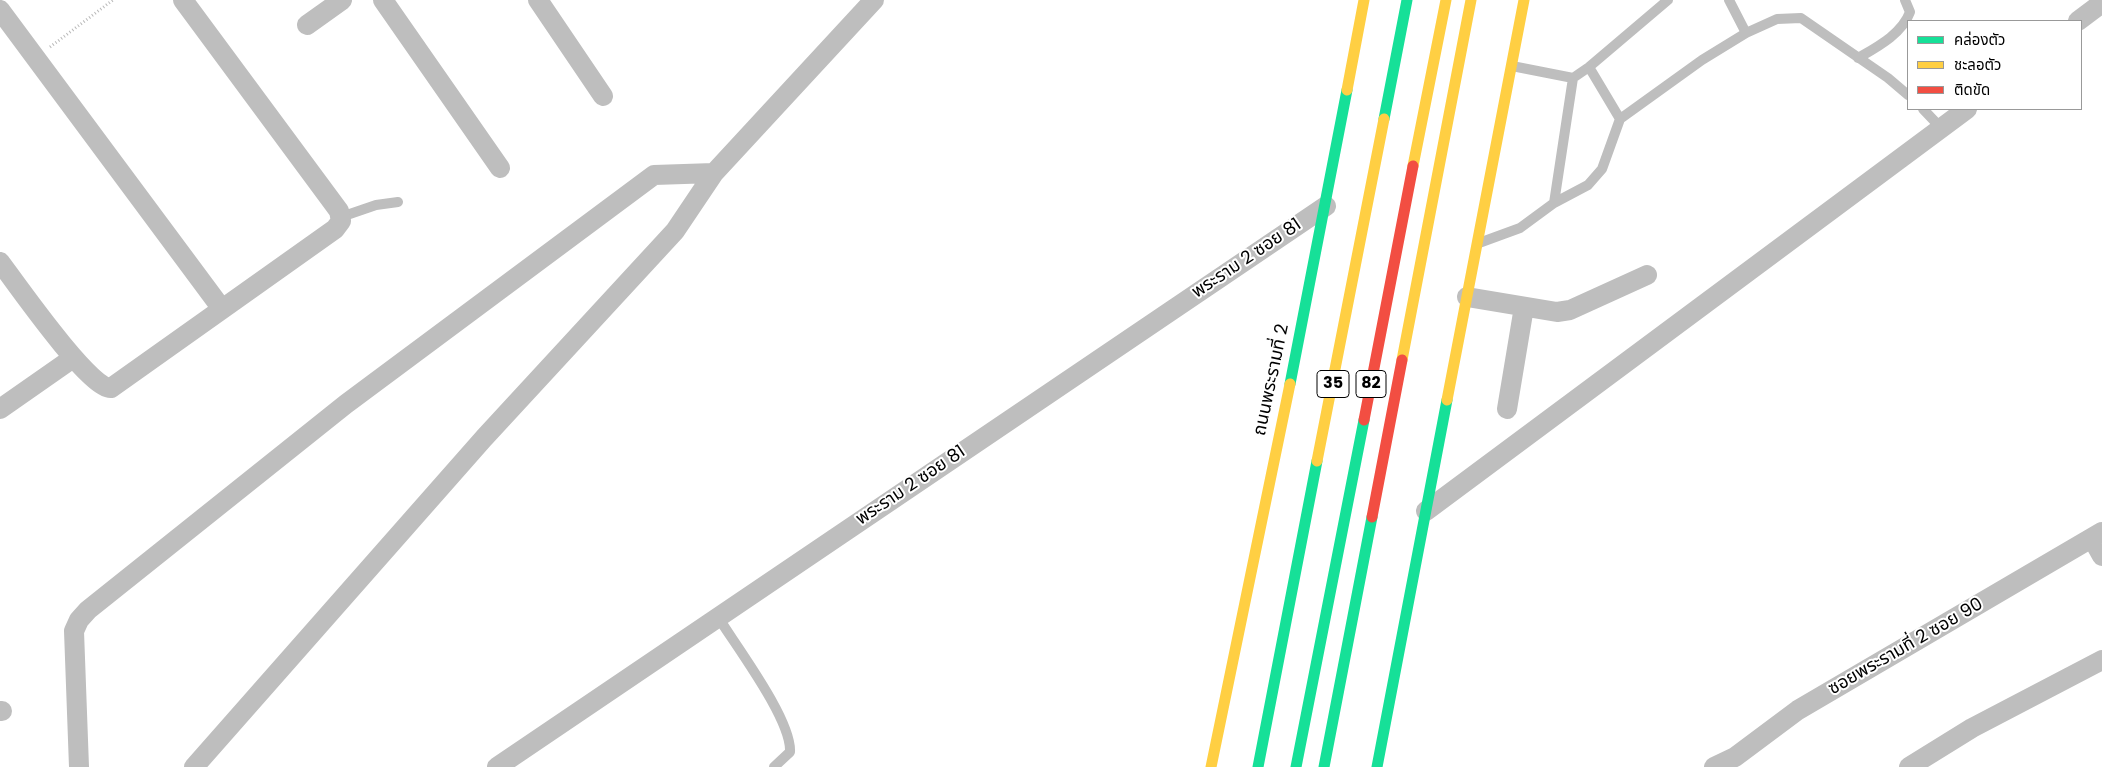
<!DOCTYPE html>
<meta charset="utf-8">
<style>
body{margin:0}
#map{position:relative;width:2102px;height:767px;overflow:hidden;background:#fff;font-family:Poppins,"Noto Sans Thai",sans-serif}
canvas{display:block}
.legend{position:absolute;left:1907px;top:20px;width:175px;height:90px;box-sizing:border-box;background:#fff;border:1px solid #999;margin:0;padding:6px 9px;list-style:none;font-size:15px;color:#000}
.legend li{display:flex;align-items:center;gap:10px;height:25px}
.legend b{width:25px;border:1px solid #999}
</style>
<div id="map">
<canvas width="2102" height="767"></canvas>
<ul class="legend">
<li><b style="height:6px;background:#16e098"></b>คล่องตัว</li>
<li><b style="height:6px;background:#ffcf43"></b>ชะลอตัว</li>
<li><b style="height:6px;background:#f24e42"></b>ติดขัด</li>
</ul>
</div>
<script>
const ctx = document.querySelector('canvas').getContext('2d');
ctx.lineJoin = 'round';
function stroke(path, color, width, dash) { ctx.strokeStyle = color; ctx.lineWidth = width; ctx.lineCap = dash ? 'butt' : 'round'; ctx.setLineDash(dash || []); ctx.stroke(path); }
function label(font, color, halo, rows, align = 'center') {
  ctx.font = font + ' Poppins,"Noto Sans Thai",sans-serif'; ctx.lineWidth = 4; ctx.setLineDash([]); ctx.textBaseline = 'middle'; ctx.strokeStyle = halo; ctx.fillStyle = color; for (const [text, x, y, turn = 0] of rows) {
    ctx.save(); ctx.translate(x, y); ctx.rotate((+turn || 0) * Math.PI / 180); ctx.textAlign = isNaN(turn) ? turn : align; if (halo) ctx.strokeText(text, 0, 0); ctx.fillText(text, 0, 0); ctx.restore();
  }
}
stroke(new Path2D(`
 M50,47L113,0`), '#b9b9b9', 3, [1, 2.5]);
stroke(new Path2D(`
 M1746,33L1777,19L1801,18L1888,78L1908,95
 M1858,58C1877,47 1902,34 1910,12L1905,0
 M1512,66L1573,78L1589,67L1668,0
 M1589,67L1620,119
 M1923,109L1942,129
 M1554,203L1573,78
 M341,217L376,205L398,202
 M1479,243L1520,228L1554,203L1588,185L1602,169L1620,119L1702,60L1746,33L1729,0
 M718,617C736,646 792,720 790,752L774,767`), '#bebebe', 10);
stroke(new Path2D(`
 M383,0L500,168
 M538,0L603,96
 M0,10L222,309
 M2078,21L2102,3
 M307,25L342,0
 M0,262C15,282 91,391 111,388L335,229L341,221L339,211L183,0
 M1467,297L1557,312L1570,310L1647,275
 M0,409L73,358
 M1507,409L1524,307
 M1426,511L1967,109
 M2092,538L2102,556
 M0,711H2
 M79,767L74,631L79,620L88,610L346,404L654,175L714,173
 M194,767L484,438L675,231L714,173L874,0
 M497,767L1326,206
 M1714,767L1735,757L1798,710L2102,532
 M1909,767L1972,728L2102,660`), '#bebebe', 20);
stroke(new Path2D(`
 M1384,119L1407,0
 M1290,384L1347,90
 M1258,767L1317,461
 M1296,767L1364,420
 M1324,767L1372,517
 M1377,767L1447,400`), '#16e098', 11);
stroke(new Path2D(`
 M1347,90L1364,0
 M1413,166L1446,0
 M1402,360L1471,0
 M1447,400L1524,0
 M1317,461L1384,119
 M1211,767L1290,384`), '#ffcf43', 11);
stroke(new Path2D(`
 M1364,420L1413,166
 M1372,517L1402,360`), '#f24e42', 11);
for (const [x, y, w] of [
 [1333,384,32],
 [1371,384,30]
]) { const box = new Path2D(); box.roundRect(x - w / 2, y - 13.5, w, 27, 4); ctx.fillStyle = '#fff'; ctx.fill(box); stroke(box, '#000', 1); }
label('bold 16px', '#000', null, [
 ["35",1333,384],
 ["82",1371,384]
]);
label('18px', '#000', '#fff', [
 ["พระราม 2 ซอย 81",1247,259,-34],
 ["ถนนพระรามที่ 2",1272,380,-78],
 ["พระราม 2 ซอย 81",911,486,-34],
 ["ซอยพระรามที่ 2 ซอย 90",1906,647,-30]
]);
</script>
